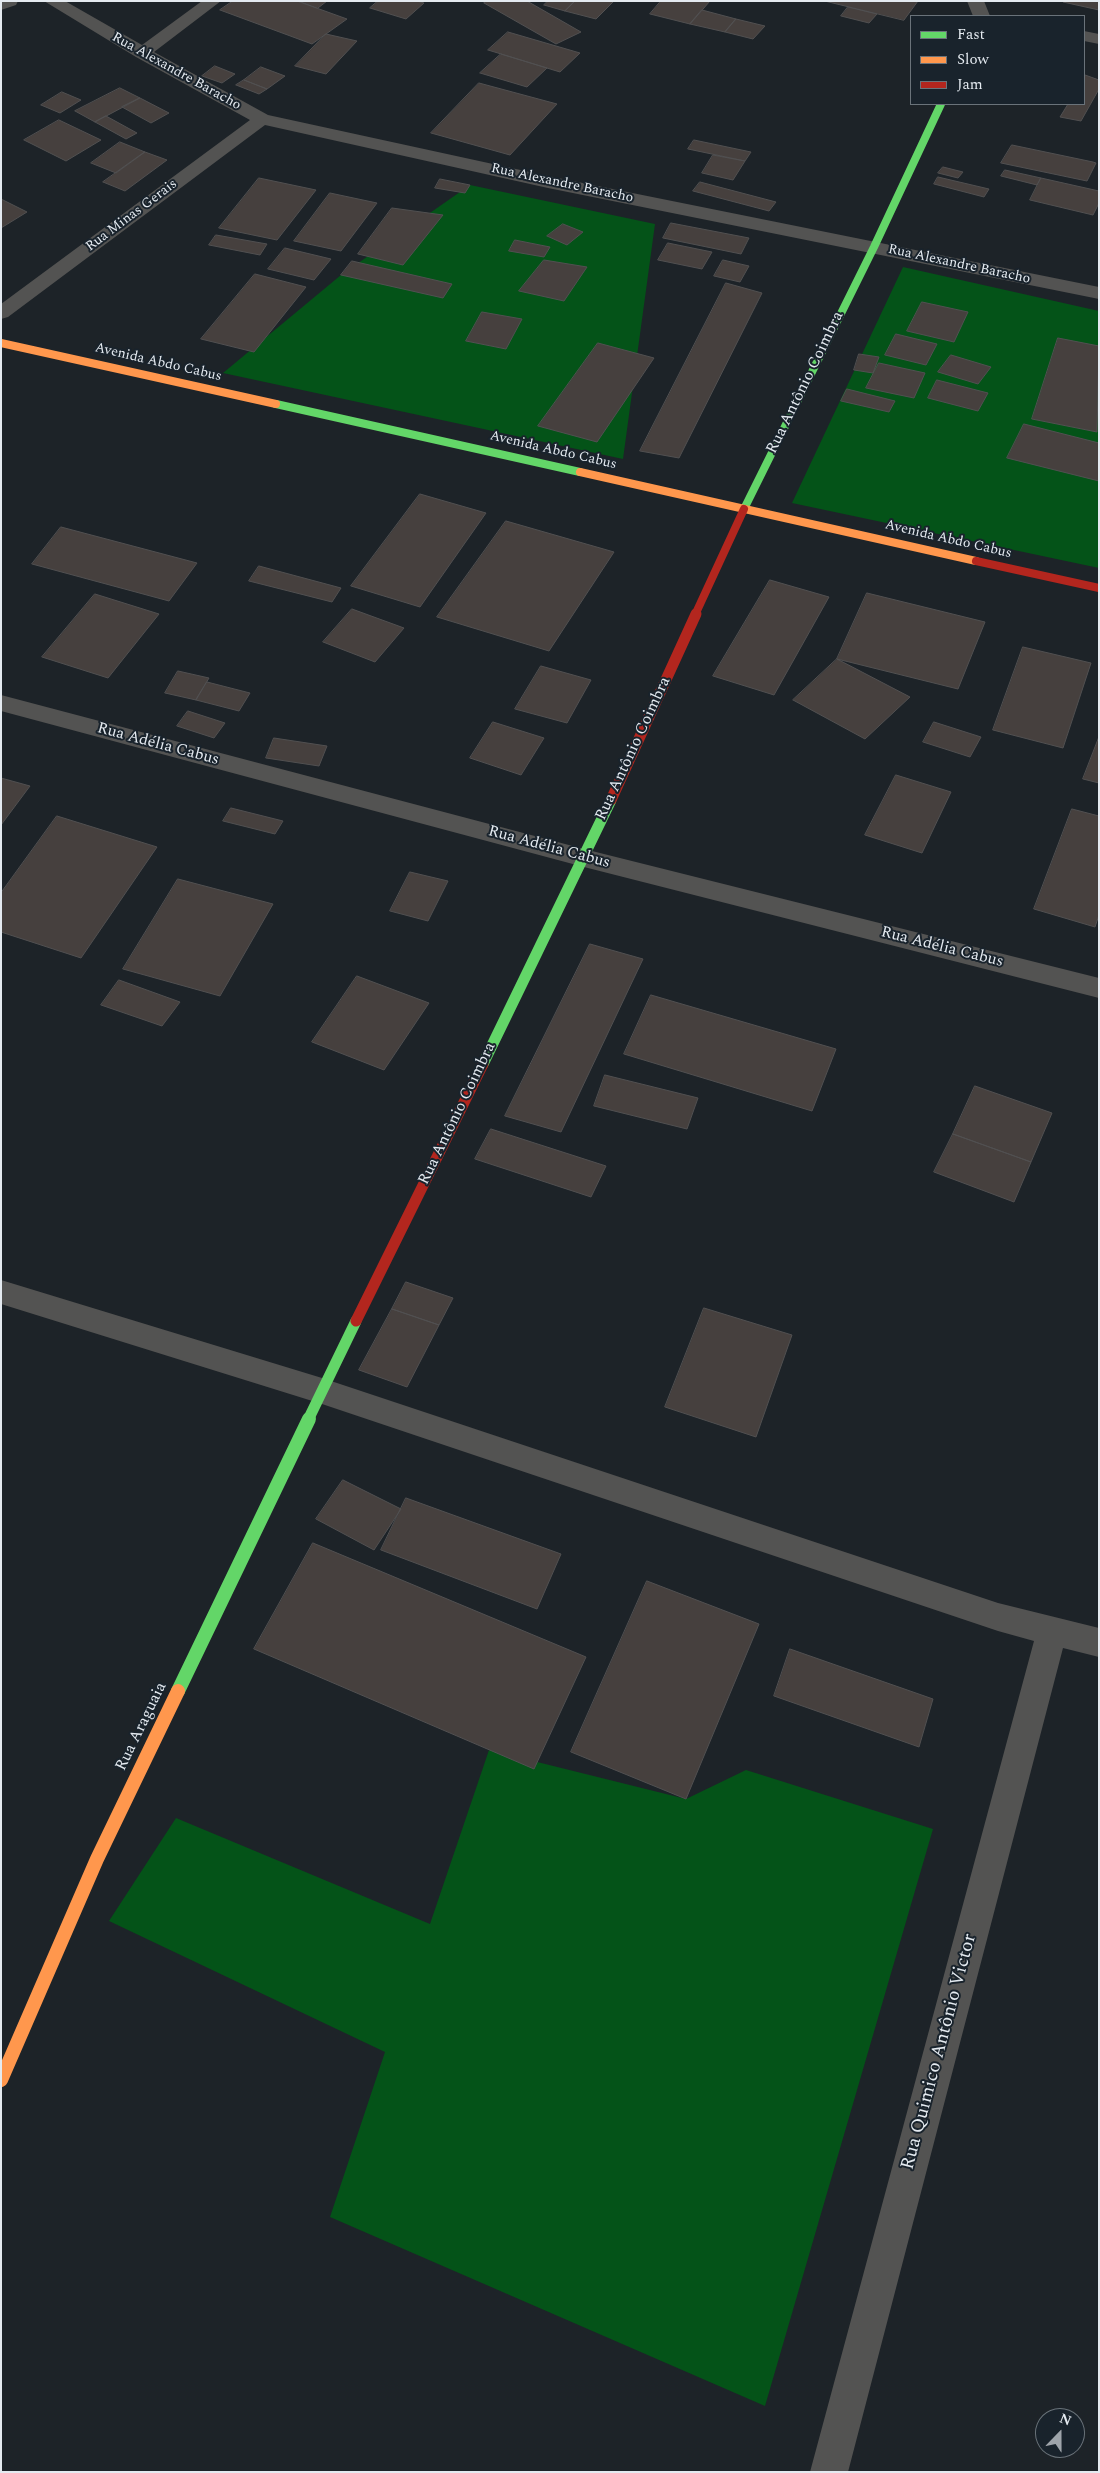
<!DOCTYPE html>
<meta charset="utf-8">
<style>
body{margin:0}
#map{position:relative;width:1100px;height:2473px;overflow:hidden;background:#1d2328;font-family:Spectral,serif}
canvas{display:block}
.frame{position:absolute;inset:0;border:2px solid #e4eaf0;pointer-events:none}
.legend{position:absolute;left:910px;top:15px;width:175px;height:90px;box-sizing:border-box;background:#19232c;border:1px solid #6a737a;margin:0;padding:6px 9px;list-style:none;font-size:15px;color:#e4eaf0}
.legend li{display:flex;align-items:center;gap:10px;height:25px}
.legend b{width:25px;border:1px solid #6a737a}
.north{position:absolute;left:1035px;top:2408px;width:50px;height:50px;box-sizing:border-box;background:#19232c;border:1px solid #6a737a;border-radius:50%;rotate:22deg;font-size:14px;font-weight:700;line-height:20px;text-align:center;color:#e4eaf0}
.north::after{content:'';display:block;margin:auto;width:18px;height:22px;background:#9ea4aa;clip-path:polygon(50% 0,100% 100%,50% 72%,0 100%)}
</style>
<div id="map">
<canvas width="1100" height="2473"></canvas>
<div class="frame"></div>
<ul class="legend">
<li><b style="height:6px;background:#63d668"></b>Fast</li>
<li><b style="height:6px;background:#ff974d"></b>Slow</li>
<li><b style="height:6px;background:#b3261e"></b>Jam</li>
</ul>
<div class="north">N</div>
</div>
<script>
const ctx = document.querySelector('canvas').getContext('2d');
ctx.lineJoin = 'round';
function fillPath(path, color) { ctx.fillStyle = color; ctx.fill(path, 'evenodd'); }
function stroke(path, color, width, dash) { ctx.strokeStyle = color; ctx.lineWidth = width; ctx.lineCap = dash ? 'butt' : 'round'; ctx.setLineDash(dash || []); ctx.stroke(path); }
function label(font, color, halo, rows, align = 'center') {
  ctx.font = font + ' Spectral,serif'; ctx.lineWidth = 4; ctx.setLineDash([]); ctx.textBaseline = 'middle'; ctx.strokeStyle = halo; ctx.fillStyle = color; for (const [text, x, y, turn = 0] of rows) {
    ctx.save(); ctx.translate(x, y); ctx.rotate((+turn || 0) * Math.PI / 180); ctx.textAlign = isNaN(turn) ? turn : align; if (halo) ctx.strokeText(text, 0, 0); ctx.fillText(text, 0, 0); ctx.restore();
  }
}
fillPath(new Path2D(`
 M470,185L655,224L623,459L223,373L341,275Z
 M903,267L1099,311V568L792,503Z
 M489,1750L686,1799L746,1770L933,1829L765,2406L330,2217L385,2052L109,1921L176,1818L430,1924Z`), '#045318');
const building = new Path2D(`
 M233,1H297L347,19L312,44L220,10Z
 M299,1H327L318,8Z
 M378,1H417L424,3L406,19L370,8Z
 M488,1H527L581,32L556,44L484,3Z
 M548,1H575L565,11L544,5Z
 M575,1H614L596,19L565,11Z
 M661,1H710L690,24L650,14Z
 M825,1H918L904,20Z
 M1099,1V10L1063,2V1Z
 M848,7L877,14L869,23L841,16Z
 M702,10L736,19L725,32L690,24Z
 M736,19L765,26L753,39L725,32Z
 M508,32L580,53L560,72L488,50Z
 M326,34L357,41L326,74L295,66Z
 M501,54L547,68L527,87L480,73Z
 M215,66L235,74L222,83L202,76Z
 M261,67L285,76L267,89L244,80Z
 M1085,75L1099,80V89L1081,121L1060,117L1068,104H1084Z
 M244,80L267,89L259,94L236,85Z
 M479,83L557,104L510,155L431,133Z
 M120,88L140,98L95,122L75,111Z
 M62,92L81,100L60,113L41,105Z
 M140,98L169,113L151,123L122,107Z
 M106,116L137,133L126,139L95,122Z
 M59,120L101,140L66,161L24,140Z
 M694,140L751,152L745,161L688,149Z
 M120,142L145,152L116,173L91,163Z
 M1012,145L1093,162L1096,163L1087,181L1001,163Z
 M145,152L167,160L125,191L103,182Z
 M713,155L745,161L733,180L702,173Z
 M943,167L963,172L958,178L938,173Z
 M1005,170L1041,178L1037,185L1001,176Z
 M938,177L989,189L984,197L934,184Z
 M259,178L316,190L277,240L219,228Z
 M1041,178L1099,191V203L1093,215L1030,200Z
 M440,179L470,185L465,193L435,188Z
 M700,182L776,202L769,211L693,191Z
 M330,193L377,203L341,251L294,241Z
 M1,199L27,212L1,228Z
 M392,208L443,215L403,265L358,254Z
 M671,223L749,238L741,254L663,238Z
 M563,224L583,232L567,245L547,236Z
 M216,235L267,244L260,255L209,245Z
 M515,240L550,247L544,257L509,251Z
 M668,243L712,252L702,269L658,260Z
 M285,248L331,259L314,280L268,269Z
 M544,260L587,267L564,301L519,291Z
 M723,260L749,266L740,282L714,276Z
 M352,261L452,284L443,298L341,275Z
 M255,274L306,287L254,352L201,339Z
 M726,283L762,293L679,458L640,451Z
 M922,302L968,312L954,342L907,331Z
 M482,312L522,319L506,349L466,341Z
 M896,334L937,344L926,365L885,355Z
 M1058,338L1099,346L1097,432L1032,419Z
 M598,343L654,358L597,442L538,426Z
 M859,354L879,357L873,373L854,370Z
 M951,355L991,367L978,384L938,372Z
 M879,363L925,373L914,398L866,388Z
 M937,380L988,393L978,411L928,398Z
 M847,389L895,401L889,412L841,401Z
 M1024,424L1099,443V481L1007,458Z
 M420,494L486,513L420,607L351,586Z
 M506,521L614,552L549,651L437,617Z
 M61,527L197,563L169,601L32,564Z
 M259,566L341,588L332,602L249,581Z
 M770,580L829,597L774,695L713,676Z
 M867,593L985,622L958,689L837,659Z
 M95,594L159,614L108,678L42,657Z
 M352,609L404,628L375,662L323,642Z
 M1023,647L1091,663L1063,748L993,730Z
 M837,659L910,697L865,739L793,700Z
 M541,666L591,680L567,723L515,709Z
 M178,671L209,678L196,700L165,693Z
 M207,682L250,693L239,711L196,700Z
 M188,711L225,723L214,738L177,726Z
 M493,722L544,738L521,775L470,758Z
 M934,722L981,737L970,757L923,742Z
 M1099,737V783L1083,779Z
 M274,738L327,746L319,766L266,758Z
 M896,775L951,792L922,853L865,835Z
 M1,778L30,786L1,825Z
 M231,808L283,821L275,834L223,821Z
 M1072,809L1099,816V915L1095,927L1034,909Z
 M57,816L157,847L81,958L1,932V893Z
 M410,872L448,881L428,921L390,911Z
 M178,879L273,904L220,996L123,969Z
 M590,944L643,959L561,1132L505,1116Z
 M357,976L429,1003L384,1070L312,1042Z
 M119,980L180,1002L162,1026L101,1005Z
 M651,995L836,1049L812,1111L624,1054Z
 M605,1075L698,1098L687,1129L594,1106Z
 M975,1086L1052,1113L1031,1162L953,1134Z
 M491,1129L606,1166L591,1197L475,1159Z
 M953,1134L1031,1162L1014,1202L934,1172Z
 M406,1282L453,1298L439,1325L392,1309Z
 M704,1308L792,1335L756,1437L665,1407Z
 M392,1309L439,1325L407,1387L359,1370Z
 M343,1480L401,1509L374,1550L316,1519Z
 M406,1498L561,1554L537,1609L381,1550Z
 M313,1543L586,1657L534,1769L254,1649Z
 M647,1581L759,1624L686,1799L571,1752Z
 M790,1649L933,1699L919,1747L774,1696Z`);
fillPath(building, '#46403e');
stroke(building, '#515051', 1);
fillPath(new Path2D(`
 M1,1H18L16,5L1,10Z
 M44,1H65L142,45L202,1H221L154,52L268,115L548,176L1099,287V299L548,188L265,125L8,317L1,319V304L250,120L136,57Z
 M967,1H984L990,16H973Z
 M1084,31L1099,34V44L1084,41Z
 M1,695L584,849L1099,978V998L584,867L1,711Z
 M1,1280L322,1378L998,1603L1099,1628V1657L1063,1648L848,2472H810L1034,1641L998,1631L322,1404L1,1304Z`), '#535352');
stroke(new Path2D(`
 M276,404L580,472
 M744,509L874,247L941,104`), '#63d668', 8);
stroke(new Path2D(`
 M483,1064L611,800
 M308,1420L356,1321`), '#63d668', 11);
stroke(new Path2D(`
 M178,1691L309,1419`), '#63d668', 14);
stroke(new Path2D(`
 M1,343L276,404
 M580,472L976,561`), '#ff974d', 8);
stroke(new Path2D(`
 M1,2080L97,1859L178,1691`), '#ff974d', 14);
stroke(new Path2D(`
 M976,561L1099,588
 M695,615L744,509`), '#b3261e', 8);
stroke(new Path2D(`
 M611,800L696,614
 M356,1321L483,1064`), '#b3261e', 11);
label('14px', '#e4eaf0', '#19232c', [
 ["Rua Alexandre Baracho",176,72,29],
 ["Rua Alexandre Baracho",562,184,12],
 ["Rua Minas Gerais",132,216,-37],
 ["Rua Alexandre Baracho",959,265,12],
 ["Avenida Abdo Cabus",158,363,13],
 ["Avenida Abdo Cabus",553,451,13],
 ["Avenida Abdo Cabus",948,540,13]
]);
label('16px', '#e4eaf0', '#19232c', [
 ["Rua Antônio Coimbra",806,383,-64],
 ["Rua Adélia Cabus",158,745,15],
 ["Rua Antônio Coimbra",634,749,-65],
 ["Rua Adélia Cabus",549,848,15],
 ["Rua Adélia Cabus",942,948,14],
 ["Rua Antônio Coimbra",458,1114,-64],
 ["Rua Araguaia",142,1727,-64]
]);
label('19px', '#e4eaf0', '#19232c', [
 ["Rua Quimico Antônio Victor",940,2052,-75]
]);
</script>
